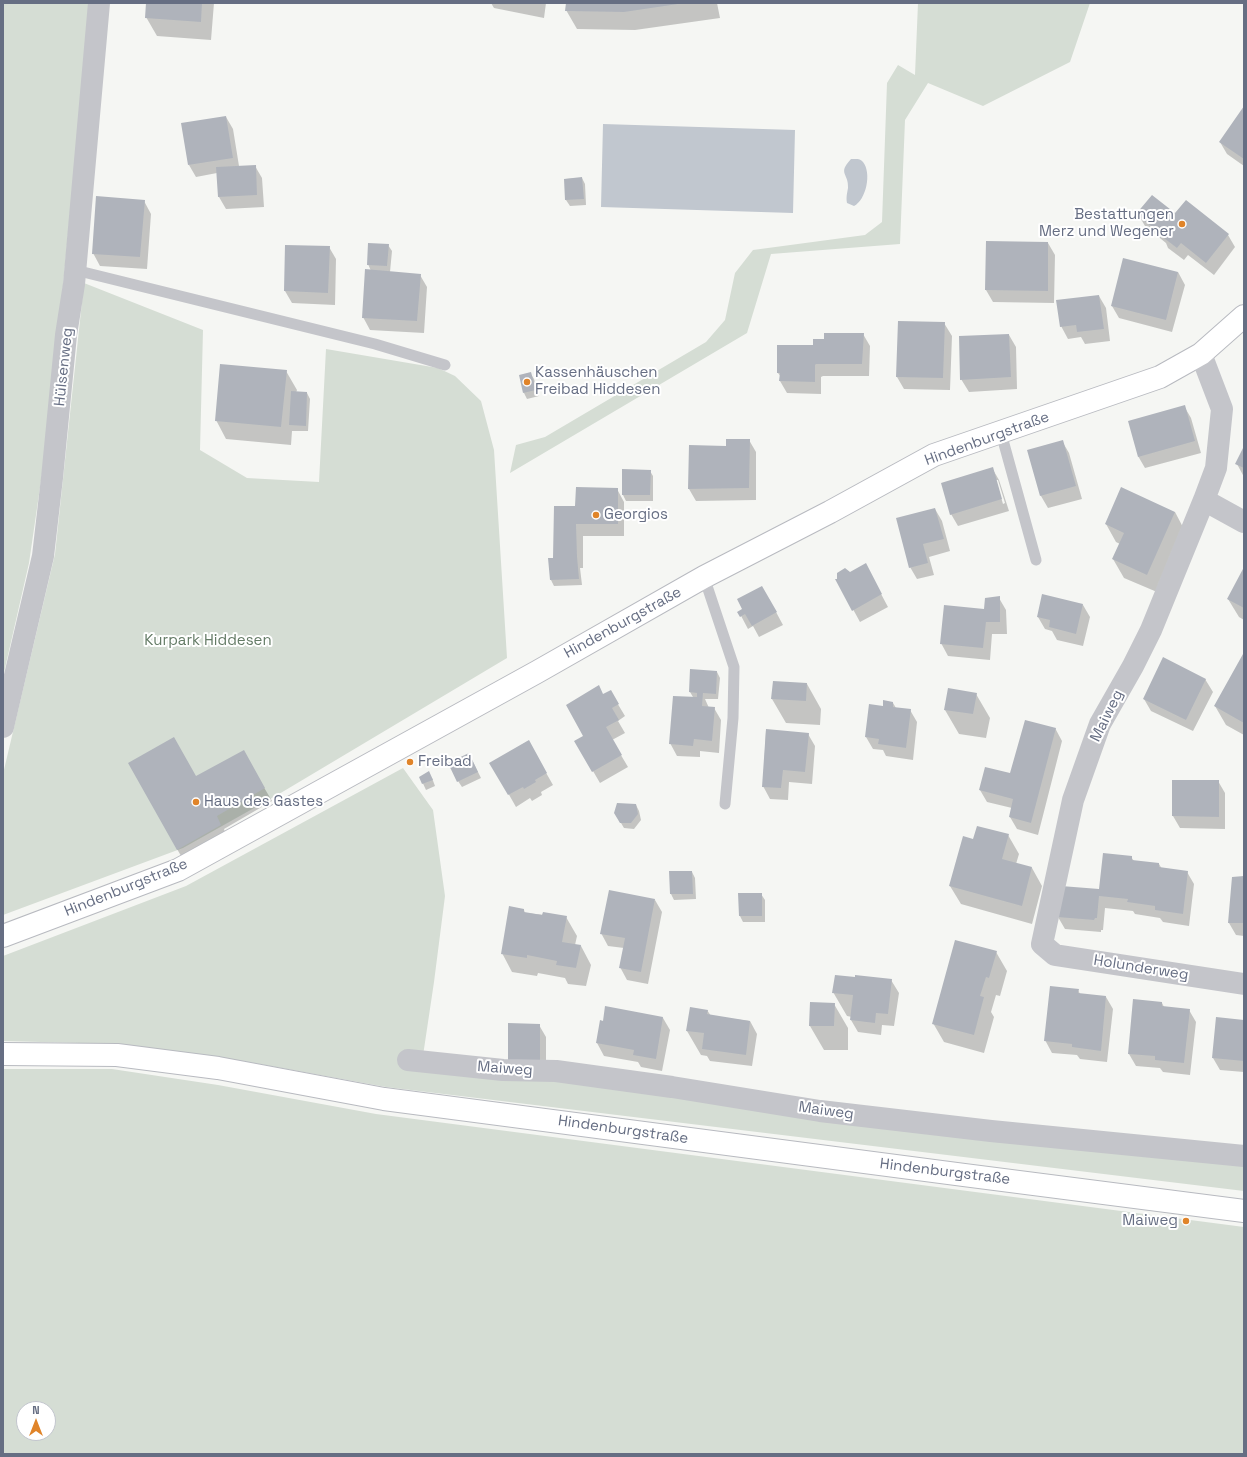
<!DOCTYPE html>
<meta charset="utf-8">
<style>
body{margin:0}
#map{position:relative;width:1247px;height:1457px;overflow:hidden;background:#f5f6f3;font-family:"Space Grotesk",sans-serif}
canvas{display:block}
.frame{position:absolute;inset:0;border:4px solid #666e83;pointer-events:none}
.north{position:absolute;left:16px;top:1401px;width:40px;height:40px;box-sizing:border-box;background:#fff;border:1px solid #c2c5cd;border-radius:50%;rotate:0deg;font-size:11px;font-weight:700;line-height:16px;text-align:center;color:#666e83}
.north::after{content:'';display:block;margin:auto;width:14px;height:18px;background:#e08429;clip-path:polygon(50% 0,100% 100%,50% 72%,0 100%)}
</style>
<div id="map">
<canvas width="1247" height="1457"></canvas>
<div class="frame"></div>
<div class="north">N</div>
</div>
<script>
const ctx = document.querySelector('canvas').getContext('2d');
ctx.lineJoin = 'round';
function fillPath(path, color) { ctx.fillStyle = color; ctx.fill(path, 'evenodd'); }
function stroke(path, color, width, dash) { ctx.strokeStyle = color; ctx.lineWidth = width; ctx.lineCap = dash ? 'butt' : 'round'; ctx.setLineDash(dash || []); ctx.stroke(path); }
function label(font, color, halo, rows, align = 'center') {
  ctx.font = font + ' "Space Grotesk",sans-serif'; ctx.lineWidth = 4; ctx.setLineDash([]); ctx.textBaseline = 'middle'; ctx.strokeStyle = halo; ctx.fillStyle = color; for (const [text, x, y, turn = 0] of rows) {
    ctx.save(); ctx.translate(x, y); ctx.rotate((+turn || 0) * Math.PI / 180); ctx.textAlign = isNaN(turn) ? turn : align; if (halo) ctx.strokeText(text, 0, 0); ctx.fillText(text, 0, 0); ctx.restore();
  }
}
fillPath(new Path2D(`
 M3,3H90L51,412L29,563L3,677Z
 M918,3H1090L1070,62L983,106L928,83L905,120L900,244L771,254L747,333L510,473L516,445L545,437L706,342L725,320L735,273L753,250L865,235L882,222L887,83L898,65L915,75Z
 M84,283L203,330L200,450L247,478L319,482L326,349L438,368L455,376L481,401L494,450L507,658L279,794L183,848L3,915V774L55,554Z
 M403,768L433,810L445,896L434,982L421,1069L549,1078L1244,1164V1191L386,1087L220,1057L117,1044L3,1041V956L186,886Z
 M3,1069H112L218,1085L376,1114L1244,1227V1454H3ZM24,1409H48V1433H24Z`), '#d5ddd4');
fillPath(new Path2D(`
 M603,124L795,130L793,213L601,207Z
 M851,159C856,159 860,158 863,162C872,173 866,200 854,206L847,203C846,197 847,194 848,188C849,173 837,174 851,159Z`), '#c1c7cf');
fillPath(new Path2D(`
 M147,3H214L211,40L157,36L146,17Z
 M491,3H546L544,18L494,8Z
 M567,3H710V4L717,3L720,18L635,30L577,29L566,10Z
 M1244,108V166L1227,154L1220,142Z
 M226,117L233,129L239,166H255L262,178L264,207L226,209L219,197L217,173L196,177L189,165Z
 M582,178L585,184L586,205L570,206L566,200L565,179Z
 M144,201L151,214L147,269L100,266L93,253Z
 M1186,201L1228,235L1235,247L1214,275L1188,255L1184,260L1168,248L1166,243L1145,226L1138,214H1176Z
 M987,242L1048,243L1055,255L1054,303L993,302L986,290Z
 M388,245L392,251L390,272L420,275L427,287L424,333L370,330L363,317L371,271L368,264Z
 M329,247L336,259L335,305L292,303L285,291Z
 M1178,272L1185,285L1172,332L1119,318L1112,306Z
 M1099,296L1106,308L1110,341L1085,344L1081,337L1068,339L1061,326Z
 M944,323L952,336L950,390L904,389L897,377Z
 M863,334L870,346L869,376H823L821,377V394L787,393L780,381L781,377L778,373V346H814L825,340Z
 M1009,335L1016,347L1017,389L969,392L961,379Z
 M286,371L297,390L296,393H307L310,399L308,431H292L291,445L226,439L216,420Z
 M530,373L534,379L539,396L527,399L524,393L520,376Z
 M1184,406L1191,418L1201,453L1145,468L1138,456Z
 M749,440L756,452V500L696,501L689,489L727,447Z
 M1062,441L1069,453L1082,499L1048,508L1041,496L1028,451Z
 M1244,449V477L1237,464Z
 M992,468L999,480L1009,511L958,526L951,514ZM996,480H998L1005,503L1003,504Z
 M650,471L653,476V501H626L623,495Z
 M617,489L624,502V536H583V568H580L582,585L554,586L551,580L554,558L576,506Z
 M935,509L942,521L950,551L929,557L934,575L917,579L910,567Z
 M1175,512L1185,531L1157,592L1124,578L1113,559L1120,544L1116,542L1106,524Z
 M1244,569V620L1239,617L1228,599Z
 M850,572L872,577L888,607L860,622L837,580Z
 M999,598L1006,610L1007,634H992L990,660L948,656L941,643L985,610Z
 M769,599L783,625L759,637L753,626L748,629L739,612Z
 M1083,605L1090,617L1083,646L1057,640L1052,631L1045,629L1038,617Z
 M1244,656V735L1226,725L1215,706Z
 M717,672L720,678L718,699H705L709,708H714L721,720L719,753L700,751V757L677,756L670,743L693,697L690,692Z
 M1205,679L1213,692L1193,731L1151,711L1144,699Z
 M807,684L821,709L820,725L786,723L772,699Z
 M610,691L625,716L618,721L625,733L612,740L628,767L600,783L576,742L585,736Z
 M976,694L990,718L986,738L959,734L945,710Z
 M893,703L896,708L910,710L917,722L913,760L886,756L883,750L873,749L866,737L884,707Z
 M1055,728L1062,741L1038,835L1017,829L1010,817L1012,808L987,802L980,790L1011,774Z
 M766,730L808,734L815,746L812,784L789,782L788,800L770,799L763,786Z
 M528,741L553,785L541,792L542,795L532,801L530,798L516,807L491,763Z
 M243,752L272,801L224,829L227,838L184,861L177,849L196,777Z
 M472,760L481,778L462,787L458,781Z
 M420,777L432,778L435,786L426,790Z
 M1173,781H1218L1225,793V829L1180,828L1173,816Z
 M636,805L639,811L641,820L634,829L624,828L615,813Z
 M1008,835L1019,854L1016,864L1032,868L1042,886L1032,924L961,904L950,886L974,840Z
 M1131,857L1134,861L1159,864L1162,869L1187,872L1194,884L1189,926L1163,922L1160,918L1135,914L1133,911L1105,908L1103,930H1101V932L1065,929L1058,917L1100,890Z
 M692,872L695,878L696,899L674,900L671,894Z
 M1244,877V936L1236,935L1229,923L1233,878Z
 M739,894H761L765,900V922H743L740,916Z
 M655,900L662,912L648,984L627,980L620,967L624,948L608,946L601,933Z
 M524,910L525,913L566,917L577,936L575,945L581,946L591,965L586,986L568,984L565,978L538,973L537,976L512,972L502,953Z
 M996,952L1007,971L1000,996L996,995L991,1012L994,1017L984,1053L944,1042L933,1023Z
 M891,980L899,993L894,1026L882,1025L881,1035L858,1032L851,1020L852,1017L847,1016L833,992Z
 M1078,990L1080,994L1106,997L1113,1009L1107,1062L1080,1059L1077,1055L1052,1053L1045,1040Z
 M1162,1003L1164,1007L1189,1010L1196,1022L1190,1075L1163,1072L1160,1068L1136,1066L1129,1054Z
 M834,1004L848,1028V1050H824L810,1026Z
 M707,1010L711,1016L750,1021L757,1034L752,1066L710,1061L707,1056L701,1055L687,1031Z
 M663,1018L670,1030L662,1071L641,1067L638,1062L604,1056L597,1043L601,1021Z
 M1244,1021V1072L1220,1070L1213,1058Z
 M509,1024L539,1025L546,1037V1074Z`), '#0003');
fillPath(new Path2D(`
 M146,3H202L201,22L145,18Z
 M566,3H678V4L624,12L565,11Z
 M1244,106V159L1219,142Z
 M226,116L233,158L188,165L181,123Z
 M256,165L257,195L218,197L216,167Z
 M582,177L584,199L565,200L564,179Z
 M1152,195L1175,213L1186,200L1229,234L1206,263L1181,243L1177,248L1160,235L1161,234L1136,214Z
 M96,196L145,200L140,257L92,254Z
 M986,241L1048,242V291L985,290Z
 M368,243L389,244L387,266L367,265Z
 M285,245L330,246L328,293L284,291Z
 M1123,258L1178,272L1166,320L1111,306Z
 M365,269L421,274L417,321L362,318Z
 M1099,295L1104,329L1077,332L1076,325L1060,327L1056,300Z
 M898,321L945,322L943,378L896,377Z
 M824,333H864L862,364H816L815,365V382L779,381L780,373H777V345H813V339H824Z
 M1009,334L1011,377L960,380L959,336Z
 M220,364L287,370L281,427L215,421Z
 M531,372L536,390L523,393L519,375Z
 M291,391L307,392L306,426L289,425Z
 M1185,405L1195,441L1138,457L1128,421Z
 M726,439H750L749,488L688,489L689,445L726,446Z
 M1063,440L1076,486L1040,496L1027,450Z
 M1244,446V468L1235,464Z
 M993,467L1002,499L950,515L941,483Z
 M622,469L651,470L650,495H622Z
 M576,487L618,488V524H576L577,556L579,579L550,580L548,558H553L554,506H575Z
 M1121,487L1175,512L1147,575L1112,559L1124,533L1105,524Z
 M935,508L944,539L923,544L928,563L909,568L896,518Z
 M866,563L882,594L852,611L835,579H837V573L845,568L850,572Z
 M1244,567V608L1227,599Z
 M762,586L777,612L752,626L745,614L740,617L737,612L742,609L737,599Z
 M1042,594L1083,604L1076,634L1049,627L1050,620L1037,617Z
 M1000,596V622H986L983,648L940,644L944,605L984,609L985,598Z
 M1243,654L1244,655V723L1214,706Z
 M1163,657L1206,679L1186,720L1143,699Z
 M690,669L717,671L716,694L703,693L702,706L715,707L712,741L694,739L693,746L669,744L673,696L697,697V693L689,692Z
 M773,681L807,683L806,701L771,699Z
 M599,685L603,694L611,690L619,704L612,708L619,720L606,727L622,755L592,772L574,741L583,736L566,705Z
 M948,688L977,693L973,714L944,710Z
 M883,700L893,702V707L911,709L906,748L878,744L879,739L865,737L869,704L883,706Z
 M1025,720L1056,728L1031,823L1009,817L1013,799L979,790L985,767L1010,773Z
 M766,729L809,733L805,772L783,770L781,788L762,787Z
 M174,737L196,776L244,750L265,788L217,816L221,825L177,850L128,763Z
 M529,740L547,773L535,780L536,782L524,789L523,787L508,795L489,763Z
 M469,753L478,772L457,782L448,763Z
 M429,771L433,780L422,784L419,777Z
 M1172,780H1219V817L1172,816Z
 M617,803L636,804L638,814L631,823H620L614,813Z
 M977,826L1009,834L1002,859L1032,867L1022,906L949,886L963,836L973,839Z
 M1103,853L1132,856V860L1159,863V867L1188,871L1183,914L1155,910V906L1127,902L1128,899L1099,896L1097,918H1095L1094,920L1057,917L1061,886L1099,889Z
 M669,871H692L693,894H670Z
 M1244,876V923H1228L1232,877Z
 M609,890L655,899L641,972L619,968L625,938L600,934Z
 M738,893H762V916H739Z
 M509,906L524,909V912L542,915L543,912L567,916L562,942L581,945L576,968L556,965L557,961L527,955V958L501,954Z
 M955,940L997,951L989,978L986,977L980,996L984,997L974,1035L932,1024Z
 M835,975L855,977V975L892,979L888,1014L876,1013L875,1023L850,1020L853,995L832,993Z
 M1050,986L1079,989L1078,993L1106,996L1101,1051L1072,1047V1044L1044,1041Z
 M1133,999L1162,1002V1006L1190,1009L1184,1063L1155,1060V1056L1128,1054Z
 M810,1002L835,1003L834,1026H809Z
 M605,1006L663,1017L656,1059L633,1055L634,1050L596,1043L600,1020L603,1021Z
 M690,1007L708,1010L707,1014L750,1021L746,1055L702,1049L704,1033L686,1031Z
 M1216,1017L1244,1020V1061L1212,1058Z
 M508,1023L540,1024V1062H508Z`), '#afb3bb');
const secondary = new Path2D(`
 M3,936L178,870L537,672L704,577L830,512L934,455L1160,377L1201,354L1244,316
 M3,1054L117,1055L218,1068L384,1099L964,1175L1244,1211`);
stroke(secondary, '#b8bac0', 24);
stroke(new Path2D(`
 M75,270L375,344L445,365
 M1001,433L1036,560
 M704,577L734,667L733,718L725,804`), '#c4c5ca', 11);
stroke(new Path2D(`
 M1201,354L1222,409L1216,468L1204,500L1151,630L1133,666L1100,724L1073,800L1042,944L1055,955L1244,984
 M1204,500L1244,522
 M3,727L43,556L52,478L66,335L74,284L99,3
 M408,1060L503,1070L556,1071L672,1087L820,1111L991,1131L1244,1156`), '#c4c5ca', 22);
stroke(secondary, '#fff', 22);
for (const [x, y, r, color] of [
 [1182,224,4,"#e08429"],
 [527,382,4,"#e08429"],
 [596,515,4,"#e08429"],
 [410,762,4,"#e08429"],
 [196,802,4,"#e08429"],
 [1186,1221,4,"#e08429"]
]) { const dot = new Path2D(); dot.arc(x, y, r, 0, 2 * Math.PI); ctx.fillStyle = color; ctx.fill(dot); stroke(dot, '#fff', 1.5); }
label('15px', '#666e83', '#fff', [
 ["Bestattungen",1174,215,"right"],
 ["Merz und Wegener",1174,232,"right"],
 ["Kassenhäuschen",535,373],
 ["Freibad Hiddesen",535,390],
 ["Georgios",604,515],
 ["Freibad",418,762],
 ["Haus des Gastes",204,802],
 ["Maiweg",1178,1221,"right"]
], 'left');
label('15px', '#666e83', '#fff', [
 ["Hülsenweg",64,367,-84],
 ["Hindenburgstraße",987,439,-20],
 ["Hindenburgstraße",623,623,-29],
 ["Maiweg",1107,716,-64],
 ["Hindenburgstraße",126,888,-22],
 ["Holunderweg",1141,968,9],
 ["Maiweg",505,1069,4],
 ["Maiweg",826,1111,8],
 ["Hindenburgstraße",623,1130,8],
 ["Hindenburgstraße",945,1172,7]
]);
label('15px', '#647b66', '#fff', [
 ["Kurpark Hiddesen",208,641]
]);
</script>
